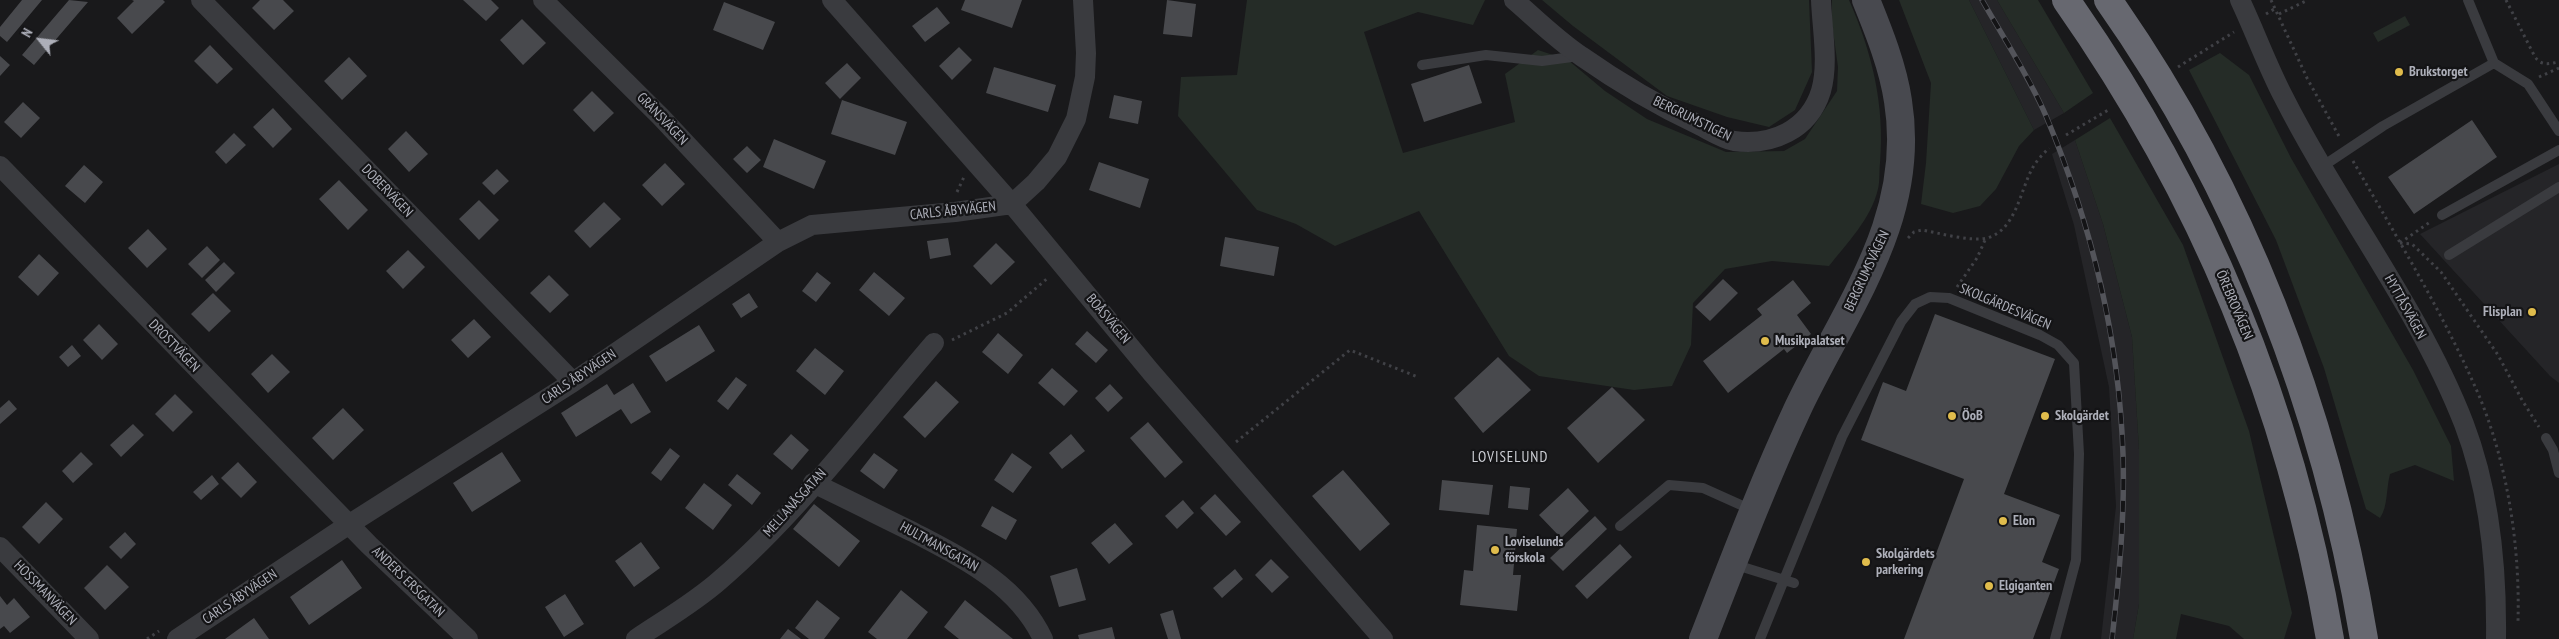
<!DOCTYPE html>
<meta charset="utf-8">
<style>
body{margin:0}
#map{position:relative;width:2559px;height:639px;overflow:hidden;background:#19191b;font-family:"PT Sans Narrow",sans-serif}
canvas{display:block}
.north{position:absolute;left:15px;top:15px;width:50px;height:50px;-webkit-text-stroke:4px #141416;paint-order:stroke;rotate:299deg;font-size:14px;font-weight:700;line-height:20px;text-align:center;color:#adafb9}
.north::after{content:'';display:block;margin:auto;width:18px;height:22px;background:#adafb9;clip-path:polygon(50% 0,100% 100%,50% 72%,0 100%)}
</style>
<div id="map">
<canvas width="2559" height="639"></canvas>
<div class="north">N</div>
</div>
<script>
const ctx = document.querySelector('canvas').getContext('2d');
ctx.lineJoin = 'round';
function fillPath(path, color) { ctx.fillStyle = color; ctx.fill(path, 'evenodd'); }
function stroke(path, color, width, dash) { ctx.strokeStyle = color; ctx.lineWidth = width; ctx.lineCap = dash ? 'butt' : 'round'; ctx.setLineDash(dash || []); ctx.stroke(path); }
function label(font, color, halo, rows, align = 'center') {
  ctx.font = font + ' "PT Sans Narrow",sans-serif'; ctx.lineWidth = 4.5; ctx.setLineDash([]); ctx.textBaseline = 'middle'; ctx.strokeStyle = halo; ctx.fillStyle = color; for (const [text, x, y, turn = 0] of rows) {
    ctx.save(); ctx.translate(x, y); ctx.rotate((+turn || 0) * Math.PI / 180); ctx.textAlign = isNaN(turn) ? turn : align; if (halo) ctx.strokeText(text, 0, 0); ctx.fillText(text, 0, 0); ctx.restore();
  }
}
fillPath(new Path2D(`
 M1969,0H1997L2064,113L2034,130Z
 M2075,140L2103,224L2132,337L2139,449V604L2133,639H2101L2116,506L2109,387L2074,225L2052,154Z
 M2559,164V383L2550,376L2420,234Z`), '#252528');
fillPath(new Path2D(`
 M1247,0H1485L1473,25L1418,12L1364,32L1403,153L1515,122L1505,74L1538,50L1568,60L1605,91L1647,119L1726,152L1784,151L1805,139L1837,91L1838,67L1832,24V0H1849C1872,52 1885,105 1880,163C1879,171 1880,181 1878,189C1871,219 1847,243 1829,266L1772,261L1725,269L1693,303L1691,345L1672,386L1634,390L1539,376L1509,356L1419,211L1335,246L1296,224L1257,210L1178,116L1181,77L1237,75Z
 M1542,0H1809L1812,72L1795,110L1769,127L1727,117L1667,96L1573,26Z
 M1899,0H1969L2034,130L2019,146L1996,189L1980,206L1953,213L1921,204L1926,163L1931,83Z
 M1997,0H2038L2093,93L2064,113Z
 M2405,16L2410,25L2378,42L2373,33Z
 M2220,53L2249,75L2291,158L2413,370L2451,446L2454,481L2415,465L2390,474C2386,489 2388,506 2380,518L2366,509L2324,368L2276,240L2189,70Z
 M2110,118L2183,245L2249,431L2292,613L2284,639H2244L2229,626L2181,614L2176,639H2133L2139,604V449L2132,337L2103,224L2075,140Z`), '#252c27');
fillPath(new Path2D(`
 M22,0H42L7,42L0,36V27Z
 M69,0L88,2L34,65L22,55Z
 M132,0H163L165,2L132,34L117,18L134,1Z
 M260,0H283L294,11L274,30L252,8Z
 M463,0H491L499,8L486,21Z
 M965,0H1022L1012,28L961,10Z
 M1167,0L1196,4L1192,37L1163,34Z
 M724,2L775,22L763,50L713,30Z
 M937,7L950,23L925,42L912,26Z
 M522,19L546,43L523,65L500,40Z
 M210,45L233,69L217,84L194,61Z
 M959,47L972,60L952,80L939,66Z
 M0,56L10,65L0,76Z
 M349,57L367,76L342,100L324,81Z
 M847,63L861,78L840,99L825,83Z
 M1469,65L1482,103L1424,122L1411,84Z
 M994,67L1056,85L1048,112L986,93Z
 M592,91L614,113L594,132L573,110Z
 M1114,95L1142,101L1138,124L1109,118Z
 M842,100L907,122L895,155L831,134Z
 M23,102L40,118L21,138L4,122Z
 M273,108L292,129L273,148L253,127Z
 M2472,120L2497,157L2414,214L2388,177Z
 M406,131L428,154L409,172L388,149Z
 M234,133L246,145L226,164L215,152Z
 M774,139L826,161L814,189L763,167Z
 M747,146L761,160L747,173L733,159Z
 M1099,162L1149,179L1140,208L1089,190Z
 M665,163L685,184L662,206L642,185Z
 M84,165L103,182L85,203L65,186Z
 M497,169L509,181L494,195L482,183Z
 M339,180L368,210L348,230L319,199Z
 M479,200L499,220L479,240L459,219Z
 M604,202L621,219L590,248L574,231Z
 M148,229L167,249L147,268L128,248Z
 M1225,237L1279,247L1274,276L1220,266Z
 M948,238L951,255L930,259L927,241Z
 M996,243L1015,262L991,285L973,266Z
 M207,246L220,260L202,278L188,264Z
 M408,250L425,267L403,289L386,271Z
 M39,254L59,273L38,296L18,277Z
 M224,262L235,273L216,292L205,280Z
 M817,272L831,283L816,302L802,291Z
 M874,272L905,298L889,316L859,290Z
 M549,275L569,295L550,313L530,293Z
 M1723,279L1738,293L1710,321L1695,307Z
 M1793,280L1811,303L1797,315L1811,334L1787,353L1784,349L1728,393L1703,361L1762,315L1757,309Z
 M213,293L231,311L209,332L191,314Z
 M749,293L758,307L741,318L732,304Z
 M1935,314L2055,359L2004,494L2060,515L2042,562L2059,569L2033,639H1904L1964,479L1861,440L1883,382L1906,391Z
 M474,319L491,337L468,358L451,340Z
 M99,324L118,344L102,360L83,340Z
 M699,325L715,351L666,382L649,356Z
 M1087,331L1108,350L1096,363L1075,344Z
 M998,333L1023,355L1008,374L982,352Z
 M72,345L81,356L68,367L59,357Z
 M815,348L844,371L825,395L796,371Z
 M272,354L290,372L268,393L251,374Z
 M1498,357L1531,390L1483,433L1454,398Z
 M1052,368L1078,391L1064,406L1038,383Z
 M736,377L747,385L728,410L717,401Z
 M936,381L959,402L925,438L903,417Z
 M633,383L651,412L631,424L621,409L576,437L561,413L607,384L614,395Z
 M1110,384L1123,398L1108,412L1095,398Z
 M1612,387L1645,420L1598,463L1567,428Z
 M175,394L193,412L173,432L155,414Z
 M9,400L17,409L0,424V408Z
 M343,408L364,430L333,460L312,438Z
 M1148,422L1183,462L1165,478L1130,438Z
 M133,424L144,435L121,457L110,445Z
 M791,434L809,450L792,470L773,454Z
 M1071,434L1085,451L1062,469L1049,453Z
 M670,448L680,456L661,481L651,473Z
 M81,452L93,464L73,483L62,471Z
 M502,452L521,481L472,512L453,483Z
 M874,453L898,470L884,489L860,471Z
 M1012,453L1032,467L1013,493L994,480Z
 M238,462L257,482L241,498L221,478Z
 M1343,470L1390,524L1360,551L1312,496Z
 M737,474L761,493L752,505L728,485Z
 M212,475L219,484L201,500L193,492Z
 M1442,480L1493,485L1489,515L1439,510Z
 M704,483L732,505L713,530L685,508Z
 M1510,486L1530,488L1528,510L1508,508Z
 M1568,488L1589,511L1561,538L1539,515Z
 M1215,494L1241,522L1226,536L1200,508Z
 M1183,500L1194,513L1177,529L1165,516Z
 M46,502L63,519L39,544L22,527Z
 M814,504L860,541L839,567L793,529Z
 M992,506L1017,520L1006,540L981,526Z
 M1595,516L1607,529L1563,571L1550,558Z
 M1115,523L1133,544L1109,564L1091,543Z
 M1477,525L1517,529L1513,575H1521L1517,611L1460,605L1464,570L1473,571Z
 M125,532L136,544L121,559L109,547Z
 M641,542L660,568L634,587L615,561Z
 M1620,544L1632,557L1587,599L1575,586Z
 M1271,559L1289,577L1272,593L1255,575Z
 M342,560L362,588L309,625L290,597Z
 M107,565L129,587L105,610L84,588Z
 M1077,568L1086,600L1059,607L1050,576Z
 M1235,569L1243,579L1222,598L1213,588Z
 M901,590L928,612L907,639H877L868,632Z
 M565,594L584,624L564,637L545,607Z
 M0,596L7,605L14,598L30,617L10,633L4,626L0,629Z
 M817,600L840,618L824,639H809L795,628Z
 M965,600L1013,639H959L944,627Z
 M1173,610L1181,639H1168L1160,614Z
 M254,618L269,639H225Z
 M1112,627L1115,639H1079L1078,635Z
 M788,629L801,639H780Z`), '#48494d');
stroke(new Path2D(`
 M2271,0L2307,78L2340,138
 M2506,0L2535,57C2542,66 2548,64 2559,62
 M2266,14L2276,8
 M2279,14L2308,0
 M2178,67L2234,32
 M2539,77L2559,68
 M2066,135L2110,109
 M2353,161C2397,238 2445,316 2480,398C2508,467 2520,547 2518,621
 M957,192L964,177
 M1908,238L1914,232L1922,230C1939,233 1971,242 1987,238C2016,230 2020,191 2032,169C2036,161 2043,154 2049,148
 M2400,243L2412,244L2441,272L2498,355L2522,400L2539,427
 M2400,243L2430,222
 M1957,287L1977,258L1986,238
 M952,340L1007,313L1049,277
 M1236,442L1350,350L1418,377
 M147,639L159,631`), '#404146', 3, [2.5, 4]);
stroke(new Path2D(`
 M2494,63L2528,84L2559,131
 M1422,65L1486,55L1542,61L1579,56
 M2323,166L2383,126L2494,63L2468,0
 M2442,215L2559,150
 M2449,255L2559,187
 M2546,438L2553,450L2559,473
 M1620,526L1669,485L1703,488L1752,510
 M1733,564L1794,583
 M1760,639L1842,437L1901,322L1915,304L1930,297L1949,298L2040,335L2058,345L2074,363L2079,454L2076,560L2055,639`), '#3a3b3f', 10);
stroke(new Path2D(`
 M201,0L573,382
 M543,0L661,117L778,242
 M832,0L1012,204L1151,372L1383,639
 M1514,0C1536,19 1557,40 1581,56C1618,82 1659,106 1699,125C1709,130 1723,139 1734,141C1772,146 1809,130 1821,91C1829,64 1822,28 1821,0
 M2240,0C2255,32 2267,65 2283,96C2339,207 2419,308 2464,424C2490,492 2497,566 2496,639
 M0,166L369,545L468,639
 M813,483C847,499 880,516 913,532C964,559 1017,584 1043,639
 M0,547L89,639
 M177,639L348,525L573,382L778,242L812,225L955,212L1012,204L1036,182L1057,157L1076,119L1085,77L1086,53L1083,0
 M636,639C664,620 694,603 720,580C798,513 866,422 934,343`), '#3a3b3f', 20);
stroke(new Path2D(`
 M1703,639C1733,562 1763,483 1798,408C1846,307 1917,219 1898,101C1893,67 1879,32 1866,0`), '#48494f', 28);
stroke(new Path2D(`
 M2066,0C2203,195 2290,405 2330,639
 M2108,0C2242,190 2326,411 2364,639`), '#676870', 28);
const rail = new Path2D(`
 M1982,0C2003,37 2030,78 2046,116C2091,223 2119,338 2123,454C2125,516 2119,578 2112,639`);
stroke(rail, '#53545a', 5.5);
stroke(rail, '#141416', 4, [11]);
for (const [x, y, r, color] of [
 [2399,72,5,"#e0bc4c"],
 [2532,312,5,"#e0bc4c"],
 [1765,341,5,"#e0bc4c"],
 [1952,416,5,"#e0bc4c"],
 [2045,416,5,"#e0bc4c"],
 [2003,521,5,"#e0bc4c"],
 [1495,550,5,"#e0bc4c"],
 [1866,562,5,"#e0bc4c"],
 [1989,586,5,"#e0bc4c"]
]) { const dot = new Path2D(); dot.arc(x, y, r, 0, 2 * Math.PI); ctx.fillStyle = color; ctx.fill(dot); stroke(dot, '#141416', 2); }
label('bold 14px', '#adafb9', '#141416', [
 ["Brukstorget",2409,72],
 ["Flisplan",2522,312,"right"],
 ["Musikpalatset",1775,341],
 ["ÖoB",1962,416],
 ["Skolgärdet",2055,416],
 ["Elon",2013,521],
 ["Loviselunds",1505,542],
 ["förskola",1505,558],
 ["Skolgärdets",1876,554],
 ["parkering",1876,570],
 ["Elgiganten",1999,586]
], 'left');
label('14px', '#adafb9', '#141416', [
 ["GRÄNSVÄGEN",662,119,46],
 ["BERGRUMSTIGEN",1692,119,26],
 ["DOBERVÄGEN",387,191,46],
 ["CARLS ÅBYVÄGEN",953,211,-6],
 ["BERGRUMSVÄGEN",1867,271,-65],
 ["ÖREBROVÄGEN",2234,305,67],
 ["SKOLGÄRDESVÄGEN",2005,307,23],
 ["HYTTÅSVÄGEN",2405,307,61],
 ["BOÅSVÄGEN",1108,319,50],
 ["DROSTVÄGEN",174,346,46],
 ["CARLS ÅBYVÄGEN",579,377,-34],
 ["MELLANÅSGATAN",795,503,-48],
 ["HULTMANSGATAN",939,547,29],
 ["ANDERS ERSGATAN",408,582,44],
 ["HOSSMANVÄGEN",45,593,46],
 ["CARLS ÅBYVÄGEN",240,597,-34]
]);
ctx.letterSpacing = '1px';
label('15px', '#cdcfd5', '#141416', [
 ["LOVISELUND",1510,458]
]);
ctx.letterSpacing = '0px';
</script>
